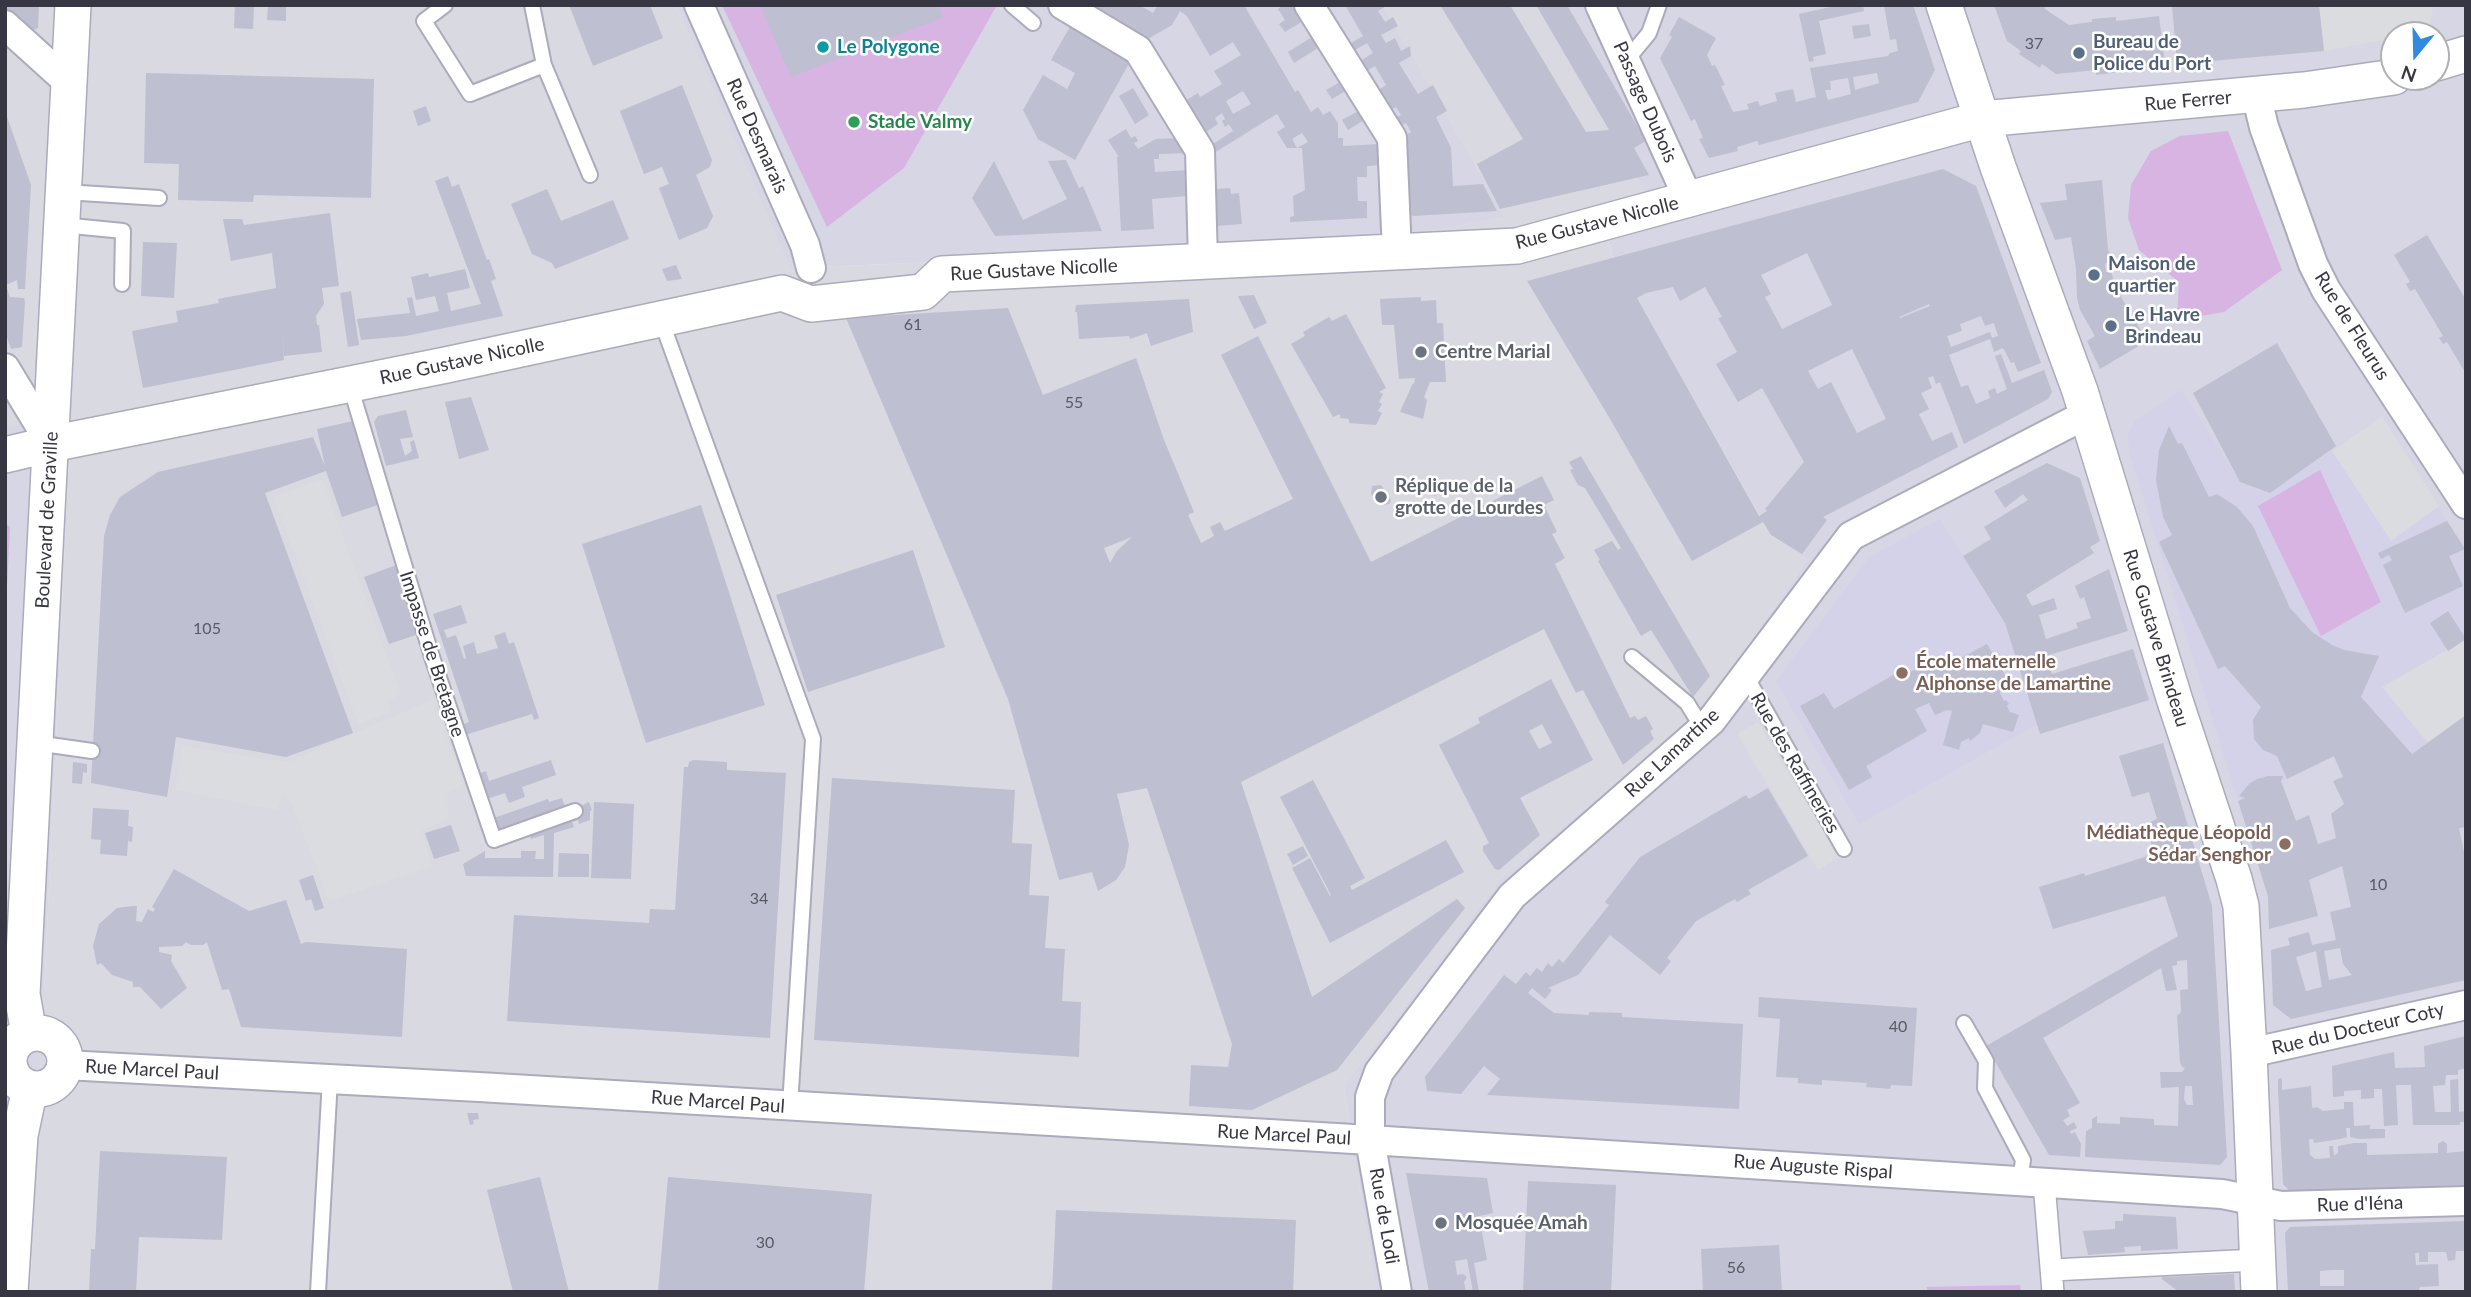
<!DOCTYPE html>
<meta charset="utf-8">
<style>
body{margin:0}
#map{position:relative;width:2471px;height:1297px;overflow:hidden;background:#e7e7f1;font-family:Lato,sans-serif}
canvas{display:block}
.frame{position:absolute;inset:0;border:7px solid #373743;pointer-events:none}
.north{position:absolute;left:2380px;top:21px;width:70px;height:70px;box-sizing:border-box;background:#fff;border:2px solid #afafb4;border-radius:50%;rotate:199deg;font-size:19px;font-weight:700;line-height:28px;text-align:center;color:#373743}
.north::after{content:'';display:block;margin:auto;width:24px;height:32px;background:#308adf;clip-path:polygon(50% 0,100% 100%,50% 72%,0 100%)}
</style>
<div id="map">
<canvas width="2471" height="1297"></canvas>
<div class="frame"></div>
<div class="north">N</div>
</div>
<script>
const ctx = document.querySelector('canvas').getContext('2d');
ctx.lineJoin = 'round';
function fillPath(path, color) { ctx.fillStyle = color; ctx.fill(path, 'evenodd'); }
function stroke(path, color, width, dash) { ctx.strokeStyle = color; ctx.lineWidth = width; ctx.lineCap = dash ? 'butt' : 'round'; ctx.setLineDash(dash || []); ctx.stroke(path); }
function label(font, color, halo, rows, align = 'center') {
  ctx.font = font + ' Lato,sans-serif'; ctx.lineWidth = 5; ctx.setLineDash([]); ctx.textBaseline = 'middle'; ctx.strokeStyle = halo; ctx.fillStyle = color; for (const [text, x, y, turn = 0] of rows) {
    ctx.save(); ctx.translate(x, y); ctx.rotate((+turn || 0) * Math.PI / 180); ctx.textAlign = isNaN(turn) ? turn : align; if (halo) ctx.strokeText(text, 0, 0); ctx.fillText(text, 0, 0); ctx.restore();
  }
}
fillPath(new Path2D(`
 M676,5H1383L1505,217L1419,233L1059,257L790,268Z
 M1536,5H2466V1292H1376L1344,1085L1502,877L1703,710L1807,560L1771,535L1614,258L1607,238L1654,224L1637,178ZM2394,35H2436V77H2394Z
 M71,416L30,1292H5V427Z`), '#d6d6e4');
fillPath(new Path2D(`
 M5,5H676L791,268L1059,257L1419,233L1504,217L1383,5H1536L1637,178L1654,225L1607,239L1614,258L1771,535L1807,560L1703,710L1502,877L1344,1085L1376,1292H30L71,417L5,427Z`), '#d8d9e1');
fillPath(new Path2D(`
 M2182,390L2240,482L2270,493L2382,416L2466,550V715L2353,798L2333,757L2238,801L2129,452L2128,433L2135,421Z
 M1940,519L2005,623L2037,724L1859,824L1776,681L1869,557Z`), '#d4d2e9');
fillPath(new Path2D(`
 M722,5H997L904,168L827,227Z
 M2228,131L2282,270L2224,312L2177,320L2179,282L2139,250L2128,218L2131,185L2151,151L2180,136Z
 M2320,470L2381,602L2321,636L2258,506Z
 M5,523L10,527L5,627Z
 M2020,1285L2021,1292H1927V1287Z`), '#d7b4e1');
fillPath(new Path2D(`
 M2319,5H2434L2428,32L2394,35V38L2324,51Z
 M2382,416L2439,506L2391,541L2332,451Z
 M322,479L401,694L388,702L390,712L358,724L273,497Z
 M2466,639V715L2428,743L2382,687Z
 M433,699L464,784L446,793L449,819L422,830L432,866L329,901L290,800L282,796L277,810L175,790L182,746L288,762Z
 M1758,722L1839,857L1818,870L1737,734Z`), '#dbdce0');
fillPath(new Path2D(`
 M5,5H39L38,28L28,32L5,9Z
 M235,5H254L253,29L234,28Z
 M268,5H286V21L267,20Z
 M569,5H650L663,38L593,66Z
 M760,5H938L943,17L791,77Z
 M1087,5H1139L1153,13L1158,5H1244L1295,92L1298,90L1311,112L1318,107L1323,115L1330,111L1338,123V138H1343V146L1380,144L1381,165L1367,166V177H1357L1358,201H1367V218L1290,222V217L1294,216L1293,196L1305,190L1302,148H1297L1308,142L1302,133L1292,139L1297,148H1287L1277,132L1285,127L1277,114L1214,153L1210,146L1233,131L1229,124L1225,127L1222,121L1225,119L1222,113L1215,118L1218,124L1203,134L1183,102L1198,93L1200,97L1222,84L1214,71L1241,55L1233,42L1210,56L1187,16L1180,11L1172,25L1146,40ZM1243,91L1251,104L1233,114L1226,101Z
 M1284,5H1296L1305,20L1285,32L1279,24L1285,20L1278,9Z
 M1345,5H1388L1378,11L1385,22L1393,17L1398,26L1381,35L1386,43L1395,38L1401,51L1410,46L1411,56L1399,63L1405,73L1418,94L1433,85L1447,111L1436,117L1451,148L1453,186L1483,184L1497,211L1413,216L1407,211L1402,138L1411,132L1406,123L1402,125L1397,117L1401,115L1396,107L1392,109L1380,89L1386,85L1375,66L1363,73L1357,63L1373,53L1367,43L1350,53L1346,46L1363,36Z
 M1440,5H1510L1586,132L1609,130L1536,5H1567L1646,141L1634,148L1649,175L1500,209L1477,164L1523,139Z
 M1839,5H1863L1864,11L1819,21L1826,54L1813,57L1814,61L1809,62L1799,14Z
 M1884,5H1913L1935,70L1918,102L1759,145L1757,141L1737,147L1738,151L1709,158L1699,139L1703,138L1695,119L1691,121L1660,58L1672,37L1669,35L1679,17L1716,38L1707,55L1712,66L1715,65L1725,85L1721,86L1733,112L1749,109L1747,104L1758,101L1760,106L1777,101L1775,93L1793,89L1796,102L1816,97L1810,68L1888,56L1890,53L1898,51L1896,39L1890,40ZM1877,73L1879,83L1855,90L1853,77ZM1848,78L1851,94L1828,100L1825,90H1831L1830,81Z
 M1994,5H2044L2045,9L2069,25L2092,22V19L2116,17V21L2159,16L2165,64L2121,68V72L2096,75V70L2056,74L2042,64L2040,68L2019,54L2021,51L2007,41Z
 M2172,5H2319L2324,51L2177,64Z
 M1869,24L1871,36L1854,39L1852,26Z
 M1071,25L1131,60L1075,160L1038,139L1023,110L1043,75L1067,89L1075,73L1051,60Z
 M1314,36L1321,46L1294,63L1288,52Z
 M146,73L374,79L371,198L254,195L253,202L178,200L179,164L144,163Z
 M1342,81L1347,90L1332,99L1326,90Z
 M682,85L712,160L710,167L696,175L713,216L707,228L679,240L659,188L669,184L662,167L644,174L620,111Z
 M1133,88L1149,115L1135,124L1119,96Z
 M426,106L431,121L418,126L413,111Z
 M1360,110L1366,119L1348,130L1342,120Z
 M6,114L31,185L25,289H18L17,280L6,285L10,297L24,298L25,302L22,347L11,349L5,332Z
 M1126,129L1131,138L1135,136L1138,141L1134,143L1138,149L1156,139L1180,138L1190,153L1159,154V159H1154L1155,172L1190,170L1188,206L1187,196L1152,199L1154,229L1121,231L1117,157H1119L1108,140Z
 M1066,160L1079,188L1083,186L1102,231L995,236L972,198L994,161L1023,220L1067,199L1048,161Z
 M1943,169L1976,186L2041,363L2018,372L2014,362L2011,363L2003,348L1994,352L1990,339L1949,355L1961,387L1968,385L1976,404L1990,398L1988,391L1995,388L1997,394L2007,389L1995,356L2001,354L2012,383L2044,370L2052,392L2048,399L1964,444L1940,382L1936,384L1933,376L1928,378L1932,388L1921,393L1929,409L1919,414L1932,441L1952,432L1958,447L1823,517L1827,520L1802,554L1771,535L1763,522L1692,561L1606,412L1527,281ZM1807,253L1832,305L1782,329L1765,297L1771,294L1761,275ZM1673,287L1680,301L1705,287L1722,317L1718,318L1737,352L1716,364L1738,402L1762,388L1804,462L1765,509L1767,511L1759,516L1637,298L1646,293ZM1929,304L1930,306L1900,318L1899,317ZM1981,316L1985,326L1994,323L1998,336L1992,338L1990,332L1951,347L1947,336L1962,331L1960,324ZM1852,349L1886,419L1857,433L1831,382L1818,389L1808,371Z
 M448,176L452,187L459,184L487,260L489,259L496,279L491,281L503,316L406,336L361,340L357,319L410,313L407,298L412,297L416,316L439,311L435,296L416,300L411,277L428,273L429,277L465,269L470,288L447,293L451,311L481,304L435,181Z
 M2102,180L2108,250L2111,255L2109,262L2105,264L2106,272H2111L2118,292L2147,341L2100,369L2087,341L2095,336L2080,310L2077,298L2076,269L2071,237L2055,240L2040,203L2067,200L2065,184Z
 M1230,188L1231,194L1239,193L1242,224L1217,226L1215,189Z
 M547,189L561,221L613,200L629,239L555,269L552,263L532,254L511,204Z
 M330,213L339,286L322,288L324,304L316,316L317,325H319L322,352L284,356L282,329L284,360L143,388L132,331L178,322L176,311L219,303L218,299L276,288L272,253L231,261L223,219H242L244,225Z
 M2427,235L2466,300V374L2447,342L2443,344L2439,338L2443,336L2415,289L2410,291L2406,284L2410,282L2394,255Z
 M143,242L177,243L174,298L141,296Z
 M676,265L682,279L667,281L662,269Z
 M351,291L359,345L348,347L340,293Z
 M1254,295L1267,323L1254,329L1238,296Z
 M1421,297V301L1436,300L1437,323H1443L1446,382H1430L1424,397L1427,400L1423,419L1400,412L1413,383L1414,384L1415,378L1399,379L1394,325H1382L1380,299Z
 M1189,299L1193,332L1151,346L1147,333L1130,339L1129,336L1079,339L1077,312H1075L1076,305Z
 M1008,308L1043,395L1136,358L1164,440L1194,512L1188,515L1201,543L1214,536L1210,527L1220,522L1225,531L1293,499L1221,355L1258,336L1371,562L1542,476L1554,500L1544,505L1557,532L1552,534L1565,558L1555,564L1630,718L1635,716L1638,720L1646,716L1653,729L1650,731L1654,739L1623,765L1583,690L1576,693L1544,629L1241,782L1312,997L1457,899L1465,908L1337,1070L1252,1110L1189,1106L1191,1065L1228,1067L1232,1044L1147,788L1117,794L1129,845L1125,867L1116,880L1098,891L1092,872L1059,880L1008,699L846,318ZM1132,537L1117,551L1110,563L1104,548Z
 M1346,314L1386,388L1379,392L1383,394L1379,402L1382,404L1378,411L1382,413L1376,425L1349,423V419L1340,418V414L1333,417L1291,344L1305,336L1303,332L1329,317L1332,321Z
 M2277,343L2336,446L2270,493L2240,482L2193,393Z
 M471,397L489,450L459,459L445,402Z
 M406,410L413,437L400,439L405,456L412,451L410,442L414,440L419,458L386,466L374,422L378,416Z
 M353,421L359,425L381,504L342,517L326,471L265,493L353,733L286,757L176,737L167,797L91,783L104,536L110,515L120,497L158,472L313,437L325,466L317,429Z
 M2169,426L2178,444L2182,443L2209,497L2217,494L2237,507L2253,526L2290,608L2312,632L2332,645L2344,650L2379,656L2361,697L2412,754L2466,715V827L2459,828L2466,861V980L2291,1019L2273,1005L2271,950L2290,945L2288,938L2309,932L2312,945L2336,940L2330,912L2351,907L2342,866L2309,880L2318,916L2269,929L2268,896L2238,801L2245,798L2239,796L2249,784L2257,779L2268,776H2283L2281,781L2296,821L2309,815L2318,844L2336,838L2331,814L2344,804L2333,781L2343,777L2334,756L2287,779L2277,756L2263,750L2254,739L2253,720L2261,707L2225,666L2218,669L2159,542L2172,535L2163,517L2156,480L2159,450ZM2340,948L2343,964L2352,975L2329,980L2324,951ZM2316,951L2322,987L2306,991L2296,957Z
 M1581,456L1710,676L1693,697L1651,630L1641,636L1598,561L1600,560L1594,550L1612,541L1618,550L1621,548L1585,488L1578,485L1570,470L1573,469L1569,462Z
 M2047,463L2080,478L2100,541L2090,547L2094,553L2026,595L2032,606L2054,598L2057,609L2039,615L2046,639L2078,628L2076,623L2091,618L2084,597L2080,599L2075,586L2109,569L2128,631L2046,656L2052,674L2133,649L2149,700L2040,734L2005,623L1963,556L1991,539L1984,527L2028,500L2023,494L2005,508L1994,491Z
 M1437,484L1441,493L1434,496L1430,487Z
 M1381,485L1391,500L1389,504L1382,505L1371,494L1372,486Z
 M701,505L765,705L646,743L582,544Z
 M2447,521L2465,549L2449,556L2463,586L2405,613L2383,565L2392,560L2389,555L2381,559L2378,553Z
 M913,550L945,647L808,692L776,595Z
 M399,564L419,634L389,644L364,577Z
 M461,605L467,623L444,630L447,638L456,635L464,659L466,658L463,646L474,642L477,654L498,648L494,636L505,632L509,644L514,642L539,718L534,720L532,714L465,735L462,725L469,722L433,614Z
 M2448,611L2466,639L2448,651L2430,623Z
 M1987,644L2009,682L2002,686L2000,693L2004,701L2006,700L2009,704L2007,706L2010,712L2019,715L2013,732L1983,724L1980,733L1970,741L1969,738L1961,742L1959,750L1943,745L1952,711L1947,710L1935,715L1929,703L1915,709L1927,731L1866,766L1872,777L1849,790L1800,706L1824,693L1834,709L1895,674L1898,679L1925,664L1928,670L1956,654L1959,659Z
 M1551,679L1593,760L1520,798L1540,835L1499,870L1495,869L1483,851V846L1489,843L1439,745L1480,723L1478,718ZM1542,724L1552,743L1539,749L1529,731Z
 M2163,743L2212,906L2227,1157L2220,1165L2085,1157L2086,1131L2092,1128V1119L2097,1116V1123L2120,1124V1117L2154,1119V1125L2178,1126L2179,1087L2161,1088L2160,1072H2182L2185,1068L2182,1067L2180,1062L2177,1016L2181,1012L2180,990L2188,989L2187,960L2177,961V965L2172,966L2177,990L2166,991L2161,968L2043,1038L2080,1103L2067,1110L2070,1116L2063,1120L2067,1126L2074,1122L2077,1128L2070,1131L2071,1134L2075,1132L2081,1144L2080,1157L2049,1155L1986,1046L2178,936L2165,896L2053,929L2039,887L2084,873L2085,876L2154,854L2146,824L2157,819L2149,792L2132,797L2119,756ZM2185,1086H2192L2193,1105H2187L2184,1099Z
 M551,760L556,775L522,787L525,797L509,803L505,793L487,799L478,774L486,771L489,781Z
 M693,760L727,762V770L786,773L770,1038L507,1021L514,915L649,923L650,909L675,910L684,767H688L689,762Z
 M73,762L87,764V773L83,772L82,784L72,783Z
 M832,778L1015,790L1012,843L1032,844L1029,895L1049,896L1045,948L1065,949L1062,1001L1081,1002L1079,1057L814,1040Z
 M1313,780L1365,878L1350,886L1352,890L1446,840L1464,872L1330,943L1292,868L1310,858L1330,896L1331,895L1280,797Z
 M1768,788L1808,856L1748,890L1751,894L1737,902L1735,899L1696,921L1667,958L1671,961L1660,975L1610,935L1578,975L1548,988L1552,990L1545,999L1532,988L1528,993L1554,1013L1589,1015V1012L1622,1013V1017L1743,1024L1739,1109L1487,1095L1500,1079L1484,1066L1461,1094L1427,1091L1425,1077L1504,975L1516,984L1526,972L1530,976L1537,968L1542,972L1548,963L1552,967L1559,959L1563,963L1609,905L1605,902L1640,857L1746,795L1749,799Z
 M562,798L566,810L499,833L494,818L548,799L549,802Z
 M589,802L592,810L590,811V820L579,824L578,820L572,822L574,827L554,833L553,877L466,876L463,864L485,851V858H521V851H536L535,859H544V835L531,839L529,831Z
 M594,802L634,804L631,879L591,878Z
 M93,808L129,810L128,826L133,827L132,842L128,841L127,856L100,854L101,840L91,839Z
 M451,825L460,851L434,859L425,833Z
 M1303,846L1308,856L1293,865L1287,854Z
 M559,853L589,854V877H558Z
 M174,869L249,911L286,900L301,944L306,942L407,949L402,1037L241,1027L229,989L222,990L207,942L203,945H191L186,942L182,946L159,947V952L172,955L171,961L187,988L161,1009L140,987H133V982L112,975L101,963L97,965L93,946L99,924L117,908L132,906H137L136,921L142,922L148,909L153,912L155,909L152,907Z
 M313,875L324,908L315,911L311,899L306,901L299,880Z
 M1759,997L1917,1008L1912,1086L1891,1085L1890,1089L1866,1087L1867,1083L1822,1080V1085L1798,1083V1078L1776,1077L1780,1019L1758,1017Z
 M2466,1036V1068L2458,1070V1075H2446L2445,1085L2433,1086L2435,1112H2451L2450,1080L2458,1079L2459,1112L2466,1111V1122H2460V1125H2413L2411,1085H2396L2398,1125L2384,1126L2382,1089H2374V1098L2361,1099V1090L2344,1091V1096L2333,1097L2332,1066L2394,1052L2395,1068L2425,1067L2424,1046Z
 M2282,1078V1090L2311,1086L2312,1108L2317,1107L2323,1111L2344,1109V1102H2353L2354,1126L2370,1125V1129H2385V1138L2359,1139L2350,1137V1128H2346L2347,1137L2340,1139L2314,1143L2313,1139H2309L2310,1155L2315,1159L2330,1158L2329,1146H2333L2334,1156L2338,1153V1146L2354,1143H2367V1155L2438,1153V1144L2443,1141L2447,1144V1153L2466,1151V1185L2290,1191L2283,1184L2278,1091V1079Z
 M467,1113H478L479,1119L473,1120L474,1124L470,1125Z
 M100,1151L227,1157L222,1240L139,1237L136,1292H89L91,1249H95Z
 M1406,1173L1487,1178L1493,1213L1479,1216L1487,1260L1474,1263L1479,1292H1473L1467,1259L1455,1261L1457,1275L1463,1274L1467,1277L1464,1282L1466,1292H1429Z
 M540,1177L569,1292H513L487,1190Z
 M668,1177L872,1194L864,1292H658Z
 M1528,1181L1616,1185L1611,1292L1523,1290Z
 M1056,1210L1296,1220L1293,1292H1052Z
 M2123,1214L2176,1217L2178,1249L2141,1251V1246L2124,1247L2125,1252L2088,1255L2083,1231L2115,1229V1221H2123Z
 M2466,1221V1251H2456L2455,1260L2448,1261L2446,1252H2428V1262H2419V1253H2415L2416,1265L2438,1264L2439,1286L2420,1287L2418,1292H2288L2285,1233L2290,1227ZM2331,1270H2344V1286H2320V1271Z
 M1779,1245L1782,1292H1703L1701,1249Z
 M2234,1274L2235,1292H2179L2162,1279V1277Z`), '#bebfd1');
const service = new Path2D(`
 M445,5L424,21L470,94L544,65L590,175
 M532,5L544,65
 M1012,5L1033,23
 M1626,61L1649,33L1659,5
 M65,192L159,198
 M62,225L123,231L122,284
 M661,320L813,739L790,1106
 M353,384L355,402L432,657L494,840L575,811
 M1632,657L1687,703L1703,729
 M1746,676L1844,849
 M36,743L92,751
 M1964,1023L1986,1061L1985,1088L2023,1160L2020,1181
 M318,1292L330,1079`);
const pedestrian = new Path2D(`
 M2044,1183L2053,1292
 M2052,1270L2257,1260`);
const minor = new Path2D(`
 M699,5L805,245L811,268
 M1063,5L1138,50L1200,151L1203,262
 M1309,5L1392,138L1397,253
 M1600,5L1689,200
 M5,25L69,83
 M2256,94L2264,127L2313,264L2326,290L2466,504
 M5,368L51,444
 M2249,1053L2466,1005
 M65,1065L479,1087L1370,1140L2222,1194L2281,1206L2466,1201
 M1397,1292L1370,1140V1097L1379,1072L1512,896L1711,721L1851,536L2087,414`);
const tertiary = new Path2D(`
 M1944,5L1998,167L2080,391L2175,701L2234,879L2241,906L2249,1053L2259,1292
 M2436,63L2466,54
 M5,455L51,444L446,365L782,293L811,304L923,292L942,274L1517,246L1982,119L2304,90L2394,77
 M9 1061a28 28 0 1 1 56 0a28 28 0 1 1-56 0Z
 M29,1034L22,994L73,5
 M10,1292L20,1135L30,1088`);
stroke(service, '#ababbb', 18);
stroke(pedestrian, '#ababbb', 24);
stroke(minor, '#ababbb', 32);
stroke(tertiary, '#ababbb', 38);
stroke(service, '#fff', 14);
stroke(pedestrian, '#fff', 21);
stroke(minor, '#fff', 28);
stroke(tertiary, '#fff', 35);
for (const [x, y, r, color] of [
 [823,47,7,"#0f9aa8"],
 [2079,53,7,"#5c6f8a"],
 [854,122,7,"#2e9e5b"],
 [2094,275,7,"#5c6f8a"],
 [2111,326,7,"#5c6f8a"],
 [1421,352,7,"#6b7280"],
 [1381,497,7,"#6b7280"],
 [1902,673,7,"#8d6e63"],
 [2285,844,7,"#8d6e63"],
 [1441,1223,7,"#6b7280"]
]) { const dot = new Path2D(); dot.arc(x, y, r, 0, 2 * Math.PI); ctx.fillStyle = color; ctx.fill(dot); stroke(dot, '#fff', 2.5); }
label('16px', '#595966', null, [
 ["37",2034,44],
 ["61",913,325],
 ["55",1074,403],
 ["105",207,629],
 ["10",2378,885],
 ["34",759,899],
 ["40",1898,1027],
 ["30",765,1243],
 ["56",1736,1268]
]);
label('bold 19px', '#4e5e75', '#fff', [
 ["Bureau de",2093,42],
 ["Police du Port",2093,64],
 ["Maison de",2108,264],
 ["quartier",2108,286],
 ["Le Havre",2125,315],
 ["Brindeau",2125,337]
], 'left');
label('bold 19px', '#0d838f', '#fff', [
 ["Le Polygone",837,47]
], 'left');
label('19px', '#373743', '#fff', [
 ["Rue Ferrer",2188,101,-5],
 ["Passage Dubois",1645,102,66],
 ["Rue Desmarais",757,136,66],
 ["Rue Gustave Nicolle",1597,223,-14],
 ["Rue Gustave Nicolle",1034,270,-3],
 ["Rue de Fleurus",2352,326,58],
 ["Rue Gustave Nicolle",462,361,-12],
 ["Boulevard de Graville",47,520,-87],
 ["Rue Gustave Brindeau",2156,638,73],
 ["Impasse de Bretagne",432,654,72],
 ["Rue Lamartine",1672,753,-43],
 ["Rue des Raffineries",1795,763,60],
 ["Rue du Docteur Coty",2358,1029,-13],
 ["Rue Marcel Paul",152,1070,3],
 ["Rue Marcel Paul",718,1102,4],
 ["Rue Marcel Paul",1284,1135,3],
 ["Rue Auguste Rispal",1813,1167,4],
 ["Rue d'Iéna",2360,1204,-2],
 ["Rue de Lodi",1384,1216,80]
]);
label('bold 19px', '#27864d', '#fff', [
 ["Stade Valmy",868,122]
], 'left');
label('bold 19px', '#5b616d', '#fff', [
 ["Centre Marial",1435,352],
 ["Réplique de la",1395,486],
 ["grotte de Lourdes",1395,508],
 ["Mosquée Amah",1455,1223]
], 'left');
label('bold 19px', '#785e54', '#fff', [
 ["École maternelle",1916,662],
 ["Alphonse de Lamartine",1916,684],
 ["Médiathèque Léopold",2271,833,"right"],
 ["Sédar Senghor",2271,855,"right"]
], 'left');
</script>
